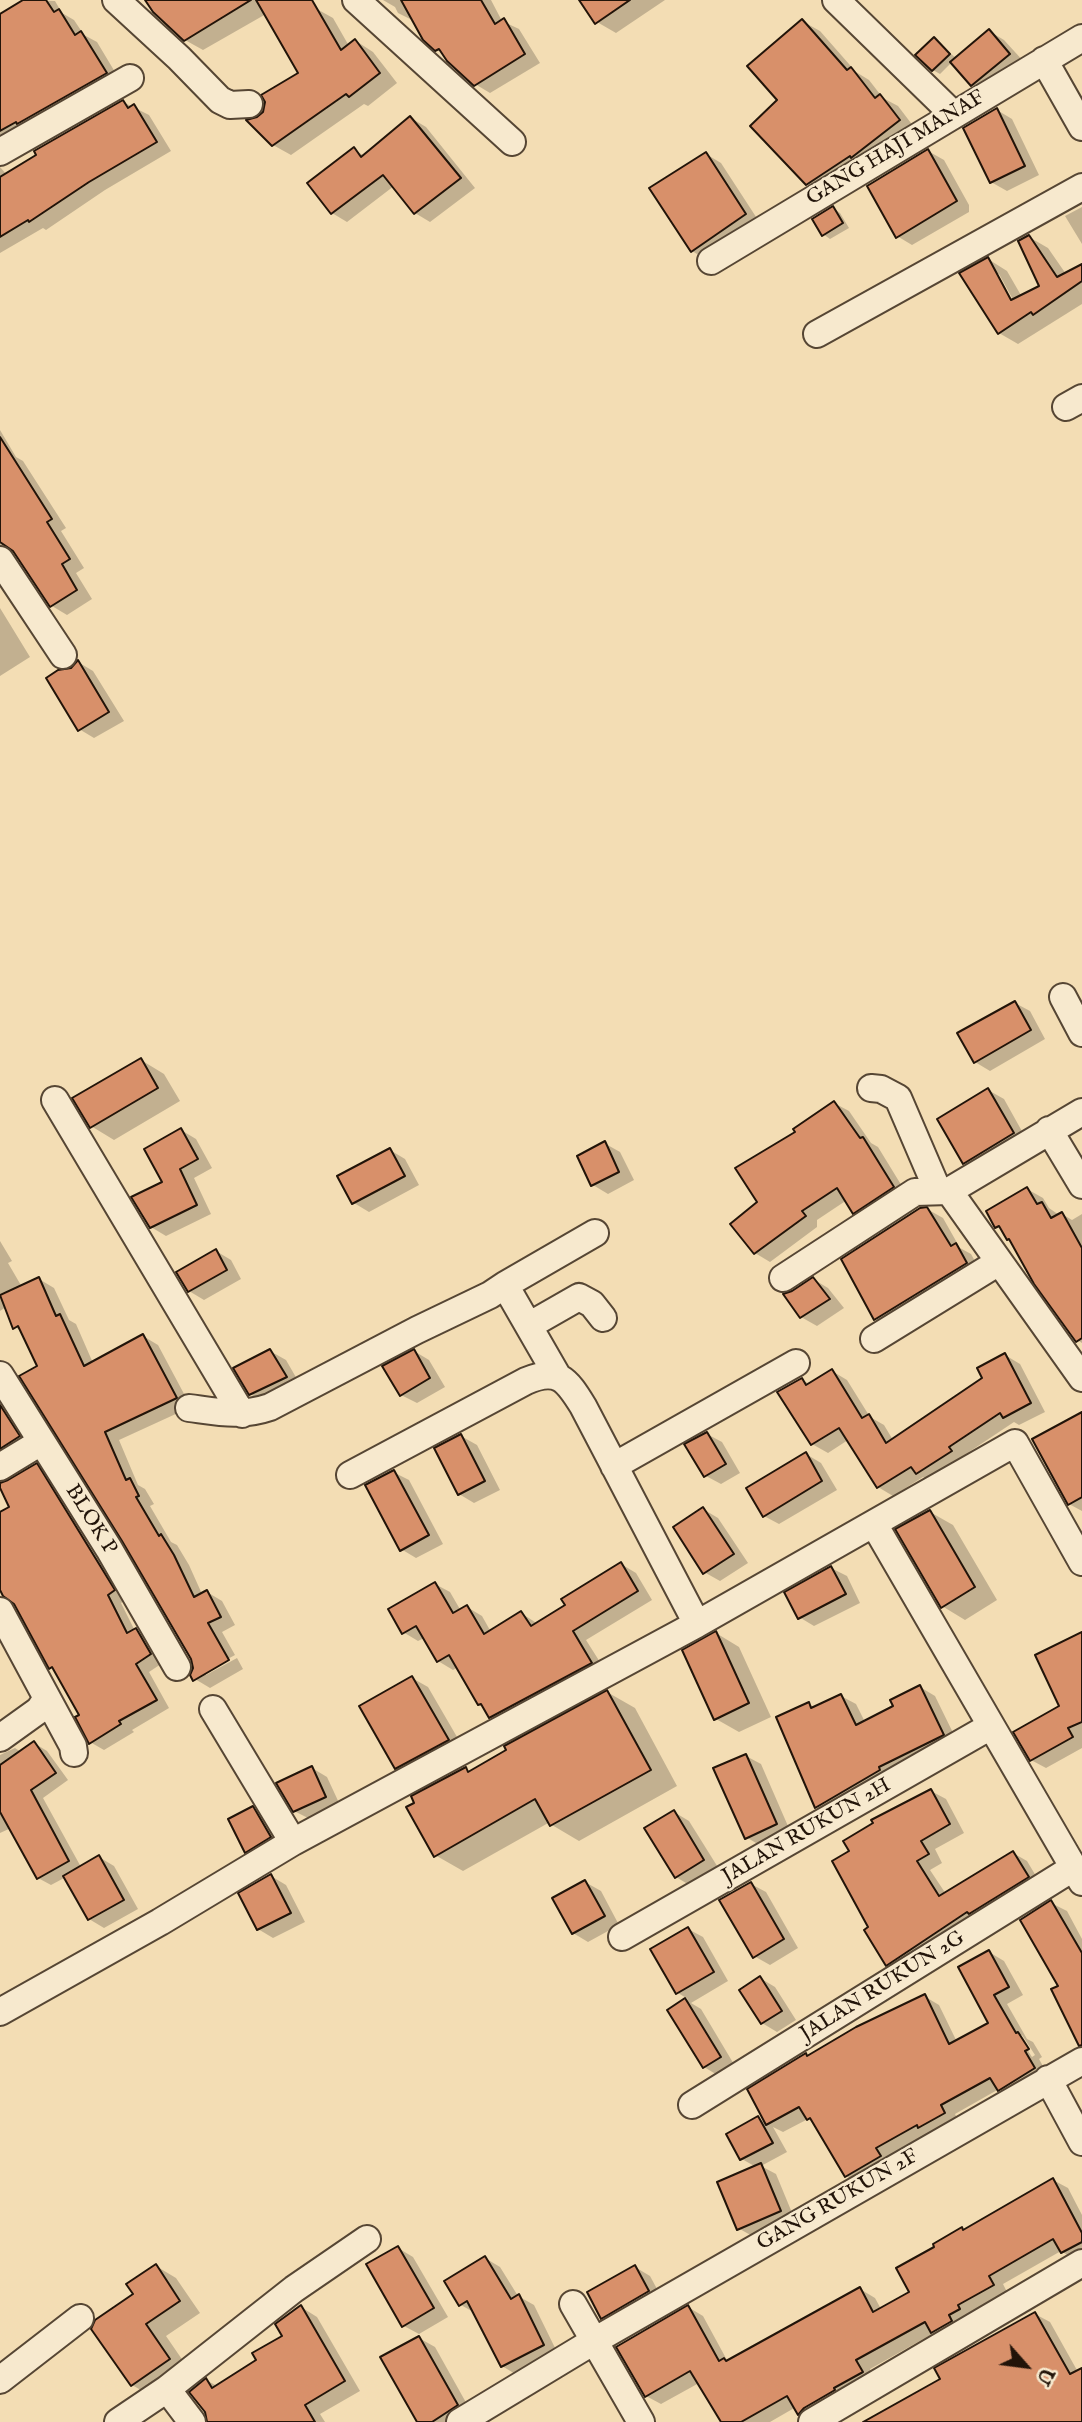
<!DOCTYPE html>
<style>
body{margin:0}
#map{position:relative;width:1082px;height:2422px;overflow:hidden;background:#f3ddb4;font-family:"IM FELL English",serif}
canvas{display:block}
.north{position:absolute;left:991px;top:2331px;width:70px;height:70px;-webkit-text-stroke:5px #f7e9ce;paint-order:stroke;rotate:118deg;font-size:19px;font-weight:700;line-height:28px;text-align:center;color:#221409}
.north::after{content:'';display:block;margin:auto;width:24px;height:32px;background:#221409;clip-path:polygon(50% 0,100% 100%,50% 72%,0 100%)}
</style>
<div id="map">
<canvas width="1082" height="2422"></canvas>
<div class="north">U</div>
</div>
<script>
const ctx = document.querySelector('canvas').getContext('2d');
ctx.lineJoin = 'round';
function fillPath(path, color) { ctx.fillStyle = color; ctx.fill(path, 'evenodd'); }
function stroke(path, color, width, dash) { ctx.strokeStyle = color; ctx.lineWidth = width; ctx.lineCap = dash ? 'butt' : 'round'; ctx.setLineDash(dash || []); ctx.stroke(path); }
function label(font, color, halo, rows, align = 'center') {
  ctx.font = font + ' "IM FELL English",serif'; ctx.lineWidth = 5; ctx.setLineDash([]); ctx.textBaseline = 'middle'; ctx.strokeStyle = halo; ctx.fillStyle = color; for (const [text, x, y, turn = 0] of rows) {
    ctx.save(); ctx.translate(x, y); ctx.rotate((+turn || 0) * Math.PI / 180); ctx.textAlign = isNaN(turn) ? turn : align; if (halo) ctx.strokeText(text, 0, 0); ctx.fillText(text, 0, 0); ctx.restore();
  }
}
fillPath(new Path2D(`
 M26,0L55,1L62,13L74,20L84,35L97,42L121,82L0,149V16Z
 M187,0H295L315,8L333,18L349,46L356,41L373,52L397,83L368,106L364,104L291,155L273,145L258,119L301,73L266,14L203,50L185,40Z
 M383,0H491L502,21L519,29L540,63L490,93L475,84L444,54L436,49L414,21L398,13L395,7Z
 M581,0H665L616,33L597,22Z
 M802,21L820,31L856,72L869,80L883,98L898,106L917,131L825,194L807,184L780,101Z
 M989,31L1004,40L1025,63L988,94L972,85L952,62L940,74L933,70L934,39L957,59Z
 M123,102L149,115L171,151L105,190L46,230L43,228L0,253V167L7,175Z
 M997,110L1012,119L1039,175L1007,191L991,182Z
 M411,118L426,127L475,188L430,222L415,213L394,186L347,222L332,213L354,150L365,156Z
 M928,151L944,160L969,205V212L912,245L897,236Z
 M706,154L721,163L760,223L707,260L692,251Z
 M1082,207V244L1065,216Z
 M833,208L840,213L849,228L830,239L823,234Z
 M1029,237L1048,248L1066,274L1082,266V304L1018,344L999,333L988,259L1007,271L1022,297L1042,287ZM995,274H999L1017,307L1014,309Z
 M0,430L16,457L23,461L66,528L61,531L84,568L76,573L92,599L67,615L52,606L16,552L7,555L0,565Z
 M0,608L30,657L0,676Z
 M78,662L93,671L124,721L94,738L79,729L72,670Z
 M1015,1003L1030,1011L1045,1039L990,1071L975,1062Z
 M141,1060L164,1074L180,1101L114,1140L91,1126Z
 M988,1090L1004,1099L1028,1142L979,1172L964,1163Z
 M834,1103L849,1111L871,1143L878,1147L908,1196L869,1221L854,1212L847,1200L817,1220V1227L770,1262L755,1253L759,1203Z
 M181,1130L196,1139L212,1168L194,1178L211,1214L166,1236L151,1227Z
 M604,1143L620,1152L634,1180L608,1194L593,1185Z
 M390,1150L405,1159L419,1185L369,1212L354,1203L340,1177Z
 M1027,1189L1043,1198L1049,1208L1059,1215L1062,1214L1072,1220L1082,1214V1343L1077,1340L1013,1242L1008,1239L1003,1230L996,1226Z
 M927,1209L943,1218L960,1248L971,1254L981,1272L891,1328L876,1319L843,1260Z
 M0,1241L12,1261L8,1263L22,1287L39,1279L54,1288L69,1320L76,1324L93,1363L143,1336L158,1345L191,1407L119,1440L138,1485L145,1489L154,1504L150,1506L171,1542L177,1545L189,1565L202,1594L207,1592L222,1601L235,1625L222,1632L235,1655L206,1671V1675L237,1658L243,1669L210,1688L195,1679L192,1658L39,1367L23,1332L15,1327L6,1307L0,1311Z
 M216,1251L231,1260L241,1279L204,1300L189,1291Z
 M813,1279L828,1288L844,1308L817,1326L801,1317Z
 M270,1351L286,1360L301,1386L266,1403L250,1394Z
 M414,1351L429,1360L445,1387L417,1403L401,1395Z
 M1005,1355L1020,1364L1045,1412L1019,1425L1014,1422L963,1456L966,1460L932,1482L923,1477L893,1496L878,1487L848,1440L828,1453L812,1444L802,1380L810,1384L832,1371L847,1380L870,1417L884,1425L893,1440L985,1379Z
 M0,1398L35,1446L0,1472Z
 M1082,1414V1511L1069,1504Z
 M707,1434L722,1442L740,1473L721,1484L706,1476Z
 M461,1436L477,1445L500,1490L474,1503L459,1494Z
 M806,1454L821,1463L837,1490L779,1524L764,1516Z
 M37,1465L50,1473L127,1599L121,1603L135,1631L150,1638L164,1662L149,1672L169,1708L132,1730L134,1732L104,1750L90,1742L81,1716L55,1670L50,1667L15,1602L0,1586V1514L11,1508L0,1483L9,1482Z
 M393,1472L409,1480L443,1544L416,1558L401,1549Z
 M703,1509L718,1518L748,1563L720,1581L704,1572Z
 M930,1512L953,1525L997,1600L965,1620L942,1606Z
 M621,1564L636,1573L652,1600L586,1640L605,1670L505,1726L490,1717L485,1707L480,1704L458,1667L453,1670L438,1661L424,1638L418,1641L403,1632L435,1584L450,1592L461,1611L467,1607L482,1616L491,1632L521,1613L538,1624Z
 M831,1568L847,1576L860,1603L814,1626L799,1617Z
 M716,1633L739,1647L771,1717L739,1732L716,1719Z
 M1082,1634V1748L1046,1768L1031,1760L1061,1707Z
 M412,1678L428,1687L464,1749L411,1777L396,1768Z
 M920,1687L935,1696L958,1743L831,1816L817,1807L778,1718L809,1704L816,1708L841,1696L856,1704L865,1722L895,1707Z
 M607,1692L635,1708L677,1786L579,1841L552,1825L550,1822L463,1871L435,1855L465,1769L471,1772Z
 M34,1743L47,1751L68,1780L43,1798L81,1867L99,1857L114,1866L138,1909L104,1928L89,1919L66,1877L51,1885L38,1878L11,1828L0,1833V1755L15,1748L21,1752Z
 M746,1756L761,1764L791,1833L761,1846L746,1837Z
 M312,1768L327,1777L340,1805L310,1819L294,1811Z
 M931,1791L946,1799L964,1833L935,1849L942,1863L930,1870L946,1894L1013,1853L1027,1861L1042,1886L902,1973L888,1964L871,1928L852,1852Z
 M253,1808L268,1817L286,1846L261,1860L246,1851Z
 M674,1812L689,1821L719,1869L691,1886L676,1877Z
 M271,1876L286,1885L305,1922L273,1938L258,1929Z
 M585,1882L601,1891L619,1925L588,1942L573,1933Z
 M751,1884L766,1892L798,1948L770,1965L754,1956Z
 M1051,1903L1067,1911L1082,1939V2037L1061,1986Z
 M688,1929L703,1937L728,1981L691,2003L701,2009L735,2066L719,2076L704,2067L669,2010L688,1999L678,1993Z
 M989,1952L1004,1961L1023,1995L1007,2004L1027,2039L1033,2042L1042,2057L1039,2059L1049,2077L1014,2098L999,2089L955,2114L959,2122L861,2185L846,2176L814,2123L808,2119L783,2132L773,2127L787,2152L761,2166L776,2174L795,2220L754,2237L738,2228L756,2167L742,2159L728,2134L758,2118L768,2124L806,2055L809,2057L924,1996L939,2005L957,2042L990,2024ZM1018,2035H1022L1035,2055L1032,2057Z
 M760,1978L775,1987L796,2020L777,2032L762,2023Z
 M1053,2180L1068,2188L1082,2215V2258L1077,2261L1061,2251L1003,2284L1008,2294L948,2341L934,2333L870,2369L876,2381L814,2422L799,2413L796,2407L770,2422H723L699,2383L661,2404L646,2396L688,2307L703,2316L728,2362L860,2289L875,2298L881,2309L911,2293L964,2231Z
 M398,2248L413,2257L448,2317L419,2334L404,2326Z
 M485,2258L500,2267L518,2296L534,2305L558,2354L517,2375L502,2366L475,2313L461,2305Z
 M156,2266L176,2278L200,2313L166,2336L190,2371L153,2397L132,2385L135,2294Z
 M635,2267L650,2276L663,2300L618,2326L602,2318Z
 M301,2307L317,2317L360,2391L320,2414L325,2422H209V2419L191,2392L206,2380L217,2386L258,2360L284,2337Z
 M1035,2314L1050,2322L1078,2372L1082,2370V2422H870L943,2380Z
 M419,2338L435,2347L473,2415L465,2422H419Z`), '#0003');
const building = new Path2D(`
 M23,0H46L54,12L59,9L75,35L81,31L107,73L17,124L16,122L0,131V14Z
 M145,0H251L184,41L153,12Z
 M256,0H312L341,50L355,39L380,73L349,97L346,94L272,146L246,120L257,117L263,112L265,102L261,95L298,73Z
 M401,0H481L495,24L504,18L525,54L474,86L447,61L439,49L435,51L423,40Z
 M579,0H630L595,24Z
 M802,19L847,70L851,67L875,98L880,94L900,120L851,158L850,156L806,185L750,126L777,100L747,66Z
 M989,29L1010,54L971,86L950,62Z
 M934,37L950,54L932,71L915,55Z
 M123,100L128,108L134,104L157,142L89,182L29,222L28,220L0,237V177L36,155L34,151Z
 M997,108L1025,166L990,183L963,128Z
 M410,116L461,178L414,214L383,175L331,214L307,183L354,147L361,157Z
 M928,149L957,201L896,238L867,186Z
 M706,152L746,214L691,252L649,188Z
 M833,206L843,223L822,236L812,219Z
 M1029,235L1057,277L1082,264V281L1033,315L1031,312L998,334L959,273L988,257L1011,300L1039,286L1018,241Z
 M0,437L52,519L47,522L70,559L62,564L77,590L50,607L13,551L0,542Z
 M78,660L109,712L78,731L46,678L58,670L71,668Z
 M1015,1001L1031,1030L974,1063L957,1033Z
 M141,1058L158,1088L90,1128L72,1098Z
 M988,1088L1014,1133L963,1164L937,1119Z
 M834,1101L860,1138L863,1137L894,1187L853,1214L837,1188L802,1211L806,1216L754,1254L730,1224L757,1202L735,1168L795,1132L793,1129Z
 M181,1128L198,1159L180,1169L197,1205L150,1228L131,1197L162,1182L144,1149Z
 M605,1141L619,1172L591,1186L577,1156Z
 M390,1148L405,1176L352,1204L337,1176Z
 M1027,1187L1037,1204L1042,1202L1051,1218L1062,1212L1082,1248V1338L1076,1342L1034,1284L1009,1239L1007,1240L999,1226L995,1228L986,1211Z
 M927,1207L951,1246L956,1243L967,1263L874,1320L841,1259L920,1208Z
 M216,1249L227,1270L188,1292L176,1272Z
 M39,1277L56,1316L60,1314L84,1366L143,1334L177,1398L105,1432L126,1480L130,1478L139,1496L136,1497L159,1536L161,1534L174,1555L194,1597L207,1590L221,1617L208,1623L229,1660L193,1681L190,1675L193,1668L191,1659L122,1541L19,1376L37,1366L18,1326L13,1329L0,1295Z
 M813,1277L830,1299L800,1318L783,1294L792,1291Z
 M270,1349L287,1377L249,1395L233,1368Z
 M414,1349L430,1378L400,1396L382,1366Z
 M1005,1353L1031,1403L1003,1418L1000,1413L949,1447L952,1451L916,1474L911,1467L877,1488L839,1428L811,1445L777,1392L802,1378L806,1385L832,1369L862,1418L869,1414L886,1443L982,1378L977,1368Z
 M0,1405L20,1436L0,1449Z
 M1082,1412V1497L1068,1505L1032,1439Z
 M707,1432L726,1464L704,1477L684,1444Z
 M461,1434L485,1481L458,1495L434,1448Z
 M806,1452L822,1481L763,1517L746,1488Z
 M37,1463L115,1590L108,1595L127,1633L136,1628L151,1654L136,1664L157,1700L119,1721L121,1724L89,1744L75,1717L79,1715L52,1667L49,1669L14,1604L3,1596L0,1590V1512L9,1507L0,1488V1483L8,1480Z
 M394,1470L429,1535L400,1551L365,1485Z
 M703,1507L734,1554L703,1574L673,1527Z
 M930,1510L975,1587L941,1608L895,1529Z
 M621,1562L638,1591L573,1631L592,1663L489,1718L481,1704L478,1705L449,1655L437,1662L416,1626L402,1634L388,1609L435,1582L453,1613L467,1605L484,1634L521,1611L531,1626L565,1605L561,1599Z
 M831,1566L846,1594L798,1619L784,1592Z
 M716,1631L749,1703L714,1720L682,1650Z
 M1082,1632V1722L1068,1728L1073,1737L1030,1761L1013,1732L1059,1706L1035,1655Z
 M412,1676L449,1740L395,1769L359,1706Z
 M920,1685L944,1735L879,1767L880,1770L815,1808L776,1717L809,1702L811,1708L841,1694L856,1725L893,1706L890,1700Z
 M607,1690L651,1770L550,1826L535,1799L434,1857L406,1807L414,1803L411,1796L466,1767L468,1772L506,1750L504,1746Z
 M34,1741L56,1773L31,1790L69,1861L37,1879L0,1812V1765Z
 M746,1754L777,1824L745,1839L713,1768Z
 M312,1766L326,1797L293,1812L276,1783Z
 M931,1789L950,1824L921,1841L929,1854L917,1861L939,1896L1013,1851L1029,1877L969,1914L967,1912L886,1966L864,1930L868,1927L832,1861L849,1851L843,1841L873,1823L871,1820Z
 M253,1806L271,1837L245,1853L228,1819Z
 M674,1810L704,1860L675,1878L644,1828Z
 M99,1855L124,1900L88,1920L63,1876Z
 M271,1874L291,1913L257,1930L238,1893Z
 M585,1880L605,1916L572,1934L552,1898Z
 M751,1882L784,1939L753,1958L719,1900Z
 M1051,1900L1082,1953V2045L1079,2046L1051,1989L1058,1986L1020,1920Z
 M688,1927L714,1972L676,1994L650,1949Z
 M989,1950L1009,1987L994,1995L1016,2033L1018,2032L1029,2049L1025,2051L1035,2068L998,2091L990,2078L941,2105L945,2113L918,2128L917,2125L876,2148L881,2156L845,2177L810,2118L807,2120L799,2107L766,2125L747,2089L806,2053L807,2056L856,2027L925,1994L949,2044L988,2023L958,1967Z
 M760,1976L782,2011L761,2024L739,1990Z
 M685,1998L721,2057L703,2068L667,2010Z
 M758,2116L773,2143L740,2160L726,2134Z
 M761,2163L781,2211L737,2230L717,2182Z
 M1053,2178L1082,2233V2242L1061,2253L1053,2239L989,2276L994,2285L958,2305L960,2309L949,2315L952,2321L931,2333L925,2322L856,2360L863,2372L834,2388L835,2390L804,2408L798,2415L787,2396L741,2422H721L690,2371L645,2397L616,2347L688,2305L719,2361L724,2358L726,2361L860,2287L873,2312L909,2292L896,2268L934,2247L933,2244L962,2227L963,2230Z
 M398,2246L434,2308L402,2327L366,2264Z
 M485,2256L511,2299L519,2294L544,2345L501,2367L467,2301L459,2306L444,2281Z
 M156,2264L180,2301L146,2324L170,2359L131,2386L91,2329L95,2320L133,2294L126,2284Z
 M635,2265L649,2291L601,2319L587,2292Z
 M301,2305L345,2381L305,2405L315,2422H207L205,2412L189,2392L206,2378L212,2388L256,2360L252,2353L282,2336L275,2324Z
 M1035,2312L1070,2374L1082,2368V2422H863L940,2379L934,2368Z
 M419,2336L458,2405L432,2422H417L380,2357Z`);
fillPath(building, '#d8906a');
stroke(building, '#221409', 2);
const minor = new Path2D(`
 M116,0L179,58L220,100L230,105L249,104
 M356,0L512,142
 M836,0L954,115
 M1044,60L1082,127
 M0,152L130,78
 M711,261L1082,38
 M817,334L1082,187
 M1066,407L1082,398
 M0,560L63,655
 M1063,997L1082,1033
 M871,1088L881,1089L898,1098L938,1191
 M55,1100L242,1414
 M1049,1130L1082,1185
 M949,1191L1082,1378
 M783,1278L915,1192L949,1191L1082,1112
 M505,1285L595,1233
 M530,1325L579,1297L592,1304L603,1318
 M874,1339L999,1262
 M0,1375L109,1549L177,1667
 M189,1408C219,1412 241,1417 270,1407L417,1330L490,1295L505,1285L558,1377
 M614,1466L796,1363
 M0,1467L41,1442
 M350,1475L526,1381C558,1367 567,1380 583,1406L697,1624
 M874,1524L1082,1882
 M0,1611L47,1698L39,1710L0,1738
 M47,1698L73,1746L74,1753
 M213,1709L293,1842
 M622,1937L991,1726
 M0,2012L160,1922L293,1842L697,1624L1015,1443L1082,1562
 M1048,2079L1082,2142
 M692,2105L1073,1868
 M573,2304L641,2422
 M0,2380L80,2318
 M167,2389L294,2289L367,2239
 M118,2422L167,2389L192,2422
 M460,2422L594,2341L1082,2061
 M812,2422L1082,2263`);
stroke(minor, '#564634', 30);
stroke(minor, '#f7e9ce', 26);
label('21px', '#221409', '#f7e9ce', [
 ["GANG HAJI MANAF",896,149,-31],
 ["BLOK P",90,1520,58],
 ["JALAN RUKUN 2H",807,1832,-30],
 ["JALAN RUKUN 2G",883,1987,-32],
 ["GANG RUKUN 2F",838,2201,-30]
]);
</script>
